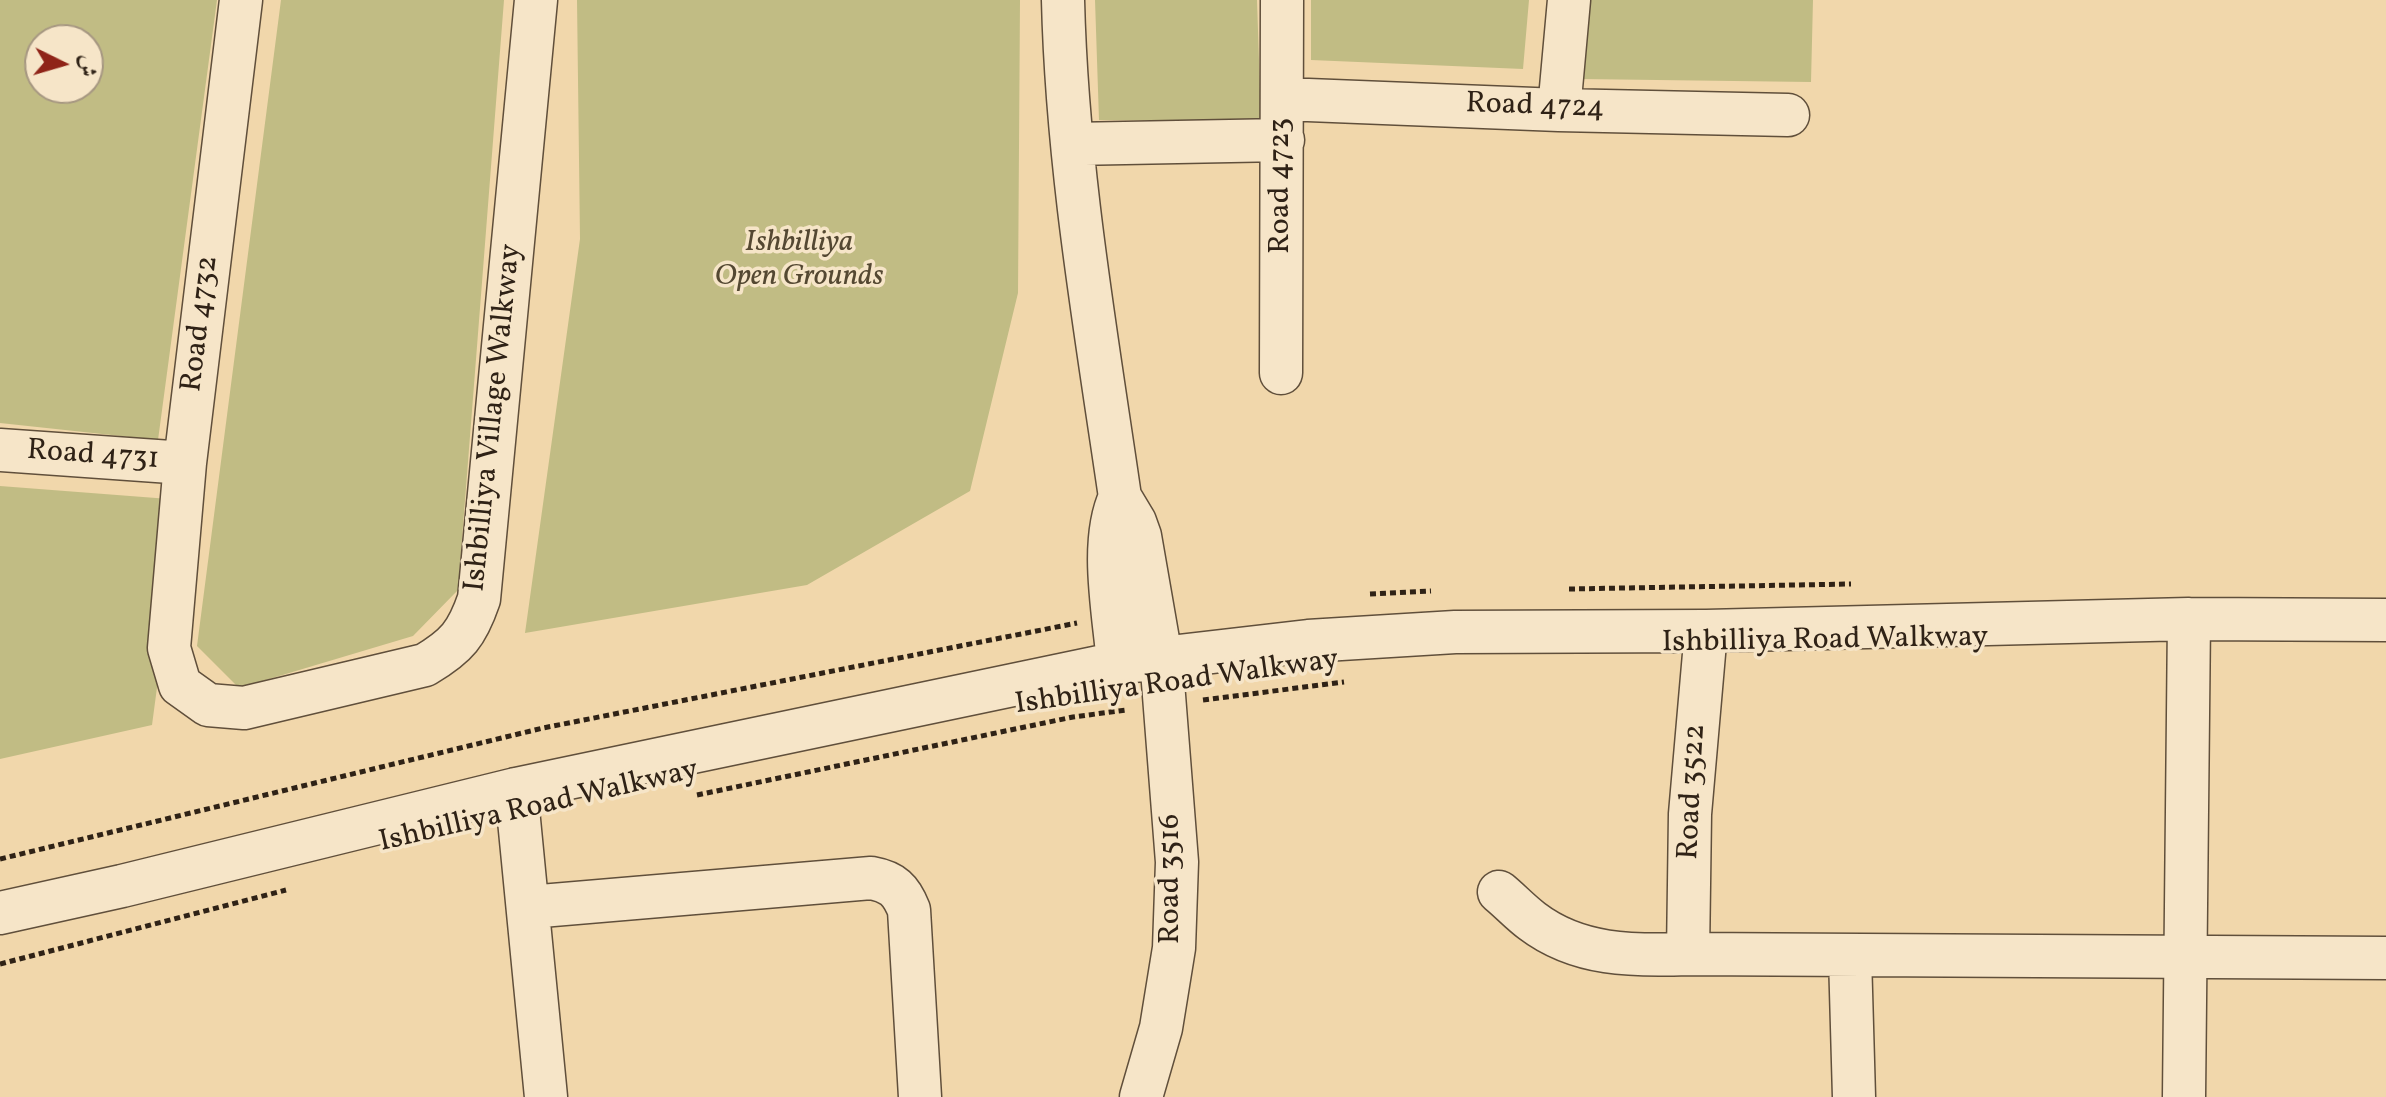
<!DOCTYPE html>
<meta charset="utf-8">
<style>
body{margin:0}
#map{position:relative;width:2386px;height:1097px;overflow:hidden;background:#f1d7ab;font-family:Vollkorn,Amiri,serif}
canvas{display:block}
.north{position:absolute;left:24px;top:24px;width:80px;height:80px;box-sizing:border-box;background:#f6e5c8;border:2px solid #a69781;border-radius:50%;rotate:95deg;font-size:22px;font-weight:700;line-height:32px;text-align:center;color:#2f2216}
.north::after{content:'';display:block;margin:auto;width:28px;height:36px;background:#8f2418;clip-path:polygon(50% 0,100% 100%,50% 72%,0 100%)}
</style>
<div id="map">
<canvas width="2386" height="1097"></canvas>
<div class="north">ش</div>
</div>
<script>
const ctx = document.querySelector('canvas').getContext('2d');
ctx.lineJoin = 'round';
function fillPath(path, color) { ctx.fillStyle = color; ctx.fill(path, 'evenodd'); }
function stroke(path, color, width, dash) { ctx.strokeStyle = color; ctx.lineWidth = width; ctx.lineCap = dash ? 'butt' : 'round'; ctx.setLineDash(dash || []); ctx.stroke(path); }
function label(font, color, halo, rows, align = 'center') {
  ctx.font = font + ' Vollkorn,serif'; ctx.lineWidth = 7; ctx.setLineDash([]); ctx.textBaseline = 'middle'; ctx.strokeStyle = halo; ctx.fillStyle = color; for (const [text, x, y, turn = 0] of rows) {
    ctx.save(); ctx.translate(x, y); ctx.rotate((+turn || 0) * Math.PI / 180); ctx.textAlign = isNaN(turn) ? turn : align; if (halo) ctx.strokeText(text, 0, 0); ctx.fillText(text, 0, 0); ctx.restore();
  }
}
fillPath(new Path2D(`
 M0,0H217L158,440L0,423ZM40,40H88V88H40Z
 M281,0H504L458,590L413,636L239,688L197,646Z
 M577,0H1020L1018,293L970,491L807,585L525,633L580,239Z
 M1095,0H1257L1261,121L1099,120Z
 M1311,0H1529L1523,69L1311,60Z
 M1588,0H1813L1811,82L1580,79Z
 M0,486L182,500L152,725L0,759Z`), '#c1bc84');
const minor = new Path2D(`
 M241,0L185,463L169,648L180,685L208,705L244,708L425,665C457,646 467,634 479,599L536,0
 M1063,0C1067,167 1096,332 1120,497L1135,522L1140,536L1161,657L1177,862L1174,948L1161,1028L1141,1097
 M1283,99L1559,110L1788,115
 M1559,110L1569,0
 M1072,144L1283,140
 M1281,373L1282,0
 M0,450L185,463
 M1118,663C1114,614 1099,542 1120,497
 M516,789L546,1097
 M1499,892C1510,901 1520,912 1532,921C1578,956 1633,956 1688,954L2386,958
 M529,907L871,878C893,882 901,890 909,910L920,1097
 M0,913L122,886L516,789L1118,663L1308,641L1455,632L1706,631L2189,619L2386,620
 M1688,954L1690,814L1706,631
 M1850,956L1854,1097
 M2184,1097L2189,619`);
stroke(minor, '#604f3b', 45);
stroke(new Path2D(`
 M1569,589L1851,584
 M1370,594L1431,591
 M1203,700L1344,682
 M697,795L1073,717L1126,710
 M0,859L543,728L1077,623
 M0,964L286,890`), '#2f2216', 5, [6, 4]);
stroke(minor, '#f6e5c8', 42);
label('30px', '#2f2216', '#f6e5c8', [
 ["Road 4724",1535,108,2],
 ["Road 4723",1282,186,-90],
 ["Road 4732",202,324,-83],
 ["Ishbilliya Village Walkway",495,418,-84],
 ["Road 4731",93,457,4],
 ["Ishbilliya Road Walkway",1825,642,-1],
 ["Ishbilliya Road Walkway",1177,684,-8],
 ["Road 3522",1694,792,-87],
 ["Ishbilliya Road Walkway",539,808,-13],
 ["Road 3516",1172,879,-90]
]);
label('italic 30px', '#544832', '#f6e5c8', [
 ["Ishbilliya",799,244],
 ["Open Grounds",799,278]
]);
</script>
